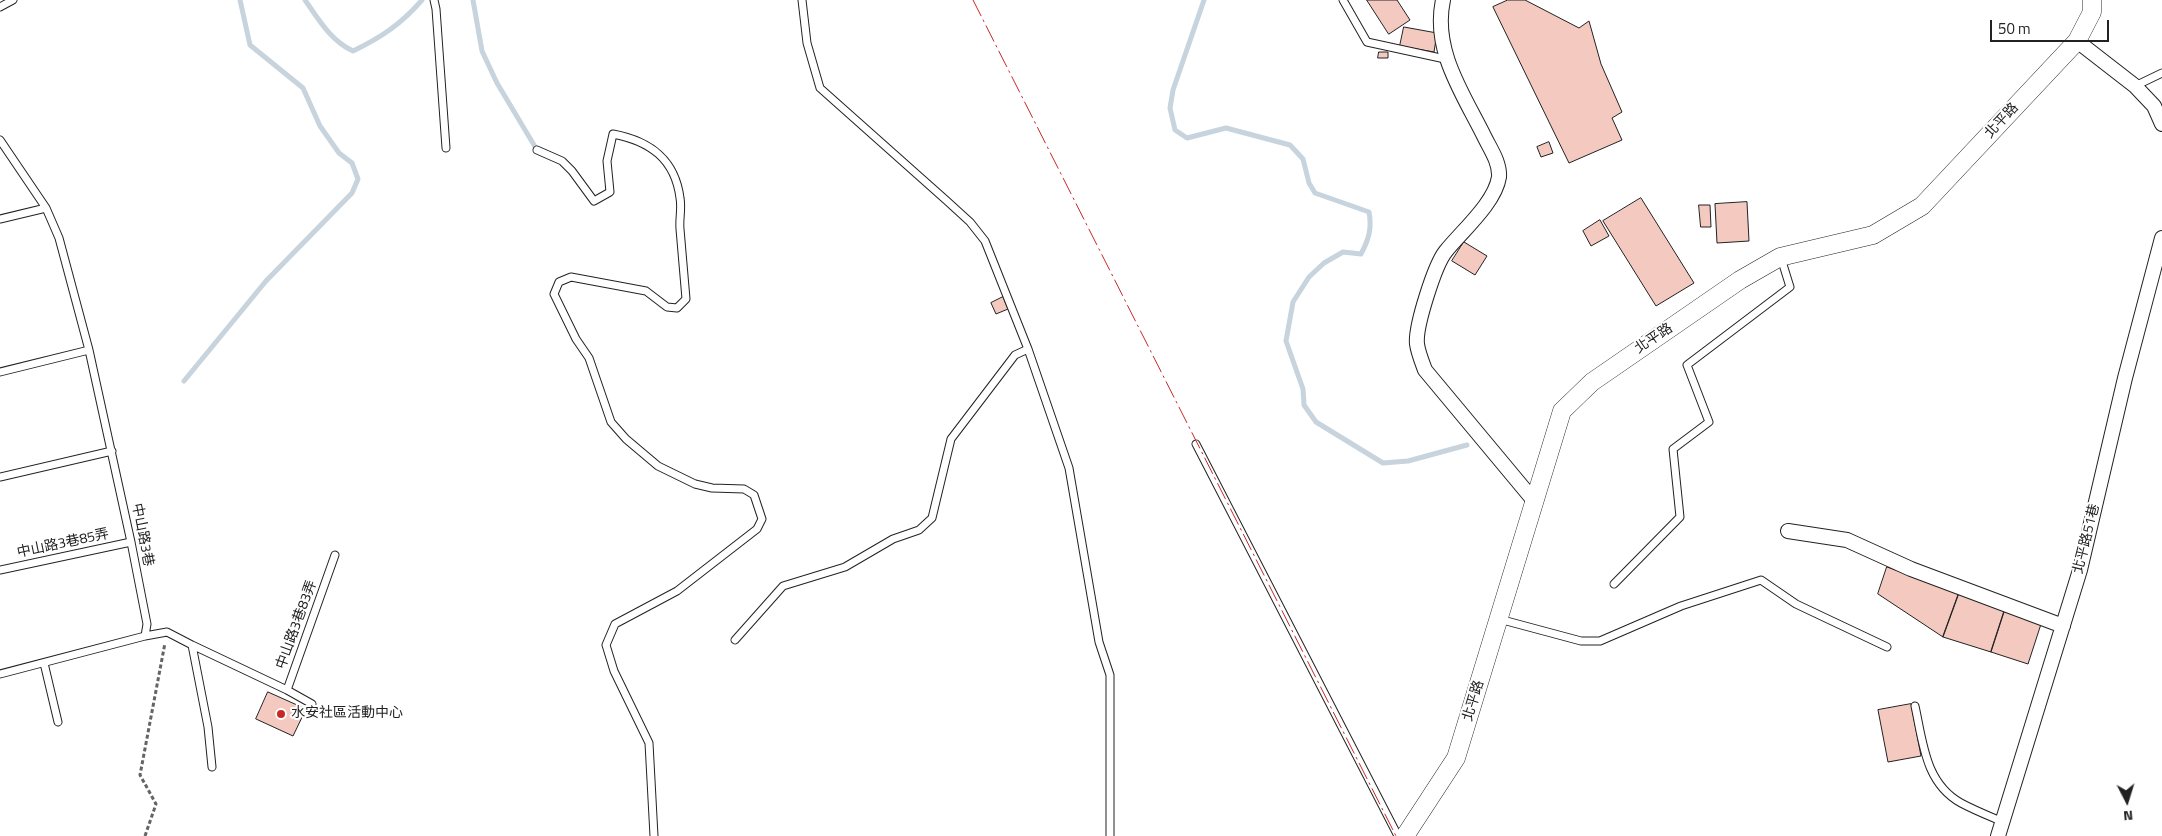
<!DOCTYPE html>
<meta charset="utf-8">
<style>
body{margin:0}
#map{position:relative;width:2162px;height:836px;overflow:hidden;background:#fff;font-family:"Titillium Web",sans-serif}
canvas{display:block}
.north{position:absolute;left:2102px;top:776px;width:50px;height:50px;-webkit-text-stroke:4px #fff;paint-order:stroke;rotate:175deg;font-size:14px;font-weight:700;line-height:20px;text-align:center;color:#222}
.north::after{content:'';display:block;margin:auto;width:18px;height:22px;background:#222;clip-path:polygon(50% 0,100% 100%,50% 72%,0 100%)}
.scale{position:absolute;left:1990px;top:20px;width:119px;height:22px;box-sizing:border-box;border:2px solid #222;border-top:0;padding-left:6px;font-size:15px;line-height:18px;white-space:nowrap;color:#222;-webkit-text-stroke:4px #fff;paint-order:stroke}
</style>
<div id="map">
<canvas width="2162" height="836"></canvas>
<div class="north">N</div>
<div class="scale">50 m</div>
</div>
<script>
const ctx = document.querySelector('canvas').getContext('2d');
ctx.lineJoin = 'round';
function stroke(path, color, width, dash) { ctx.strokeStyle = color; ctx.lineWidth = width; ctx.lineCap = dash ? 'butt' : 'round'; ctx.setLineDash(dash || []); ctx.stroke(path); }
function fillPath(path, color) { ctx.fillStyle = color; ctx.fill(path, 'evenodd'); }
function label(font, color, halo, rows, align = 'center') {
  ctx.font = font + ' "Titillium Web","Noto Sans TC",sans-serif'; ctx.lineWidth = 4; ctx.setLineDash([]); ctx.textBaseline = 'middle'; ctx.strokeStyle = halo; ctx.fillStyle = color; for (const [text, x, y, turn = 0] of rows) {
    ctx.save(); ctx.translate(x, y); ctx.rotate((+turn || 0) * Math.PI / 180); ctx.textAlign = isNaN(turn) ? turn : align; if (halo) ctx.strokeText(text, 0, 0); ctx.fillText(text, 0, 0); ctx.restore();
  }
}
stroke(new Path2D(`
 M305,0C319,20 331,41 353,51C382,37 401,24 422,0
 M473,0L482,51L497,83L537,150
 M1204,0L1173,90L1170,108L1175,130L1187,138L1226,128L1290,145L1303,159L1309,183L1315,193L1369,212C1372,228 1369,239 1361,254L1343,252L1324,263L1309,277L1293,302L1286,341L1303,389L1304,405L1316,422L1383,463L1408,461L1467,445
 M184,381L266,281L352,193L358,179L352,163L339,153L320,126L303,88L250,45L240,0`), '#c7d3dd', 5);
const building = new Path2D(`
 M1367,0H1397L1410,20L1389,34Z
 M1508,0H1525L1579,28L1589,21L1601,64L1622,112L1612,118L1622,140L1569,163L1493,7Z
 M1404,27L1437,33L1434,52L1400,46Z
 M1379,52H1388V58H1378Z
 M1549,142L1553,153L1541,157L1537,147Z
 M1641,198L1694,283L1656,306L1603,221Z
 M1747,202L1749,241L1717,243L1715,204Z
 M1699,205H1710L1711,227H1701Z
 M1600,220L1609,236L1591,246L1583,231Z
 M1464,242L1487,256L1475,275L1452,261Z
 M1003,297L1008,309L996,314L991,303Z
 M1887,567L1959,593L1943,637L1878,594Z
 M1959,593L2005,609L1991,652L1943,637Z
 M2005,609L2042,621L2028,664L1991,652Z
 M268,692L306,709L293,736L256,719Z
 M1911,704L1921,756L1888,762L1878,710Z`);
fillPath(building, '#f3c9c0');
stroke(building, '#222', 1);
const service = new Path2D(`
 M434,0L436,9L446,148
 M802,0L807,43L820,88L947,201L970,222L985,241L1028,349L1069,468L1099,642L1110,675V836
 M1343,0L1367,42L1445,59
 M0,7L13,0
 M2135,86L2162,73
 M0,140L46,208L59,238L89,350L131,542L147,624L145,636L0,674
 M537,150L562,161L572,171L594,201L610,192L607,161L613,134C650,141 675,159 680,198C682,208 679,219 680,229C682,252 684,276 686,299L677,308L667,307L646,291L571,277L559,282L554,294L576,339L589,358L611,422L626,439L658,466L695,484L712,488L744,489L754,495L762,519L757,529L677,591L615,624L606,645L614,671L649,743L654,836
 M0,219L46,208
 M0,372L89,350
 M1196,444L1398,836
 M0,477L112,451
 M0,570L131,542
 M1614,584L1680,517L1673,449L1709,422L1687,365L1790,287L1781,258
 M1499,619L1581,641H1600L1681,606L1761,580L1796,604L1887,647
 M145,636L167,632L192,645L208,727L212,767
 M735,640L783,586L845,567L893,539L919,530L932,518L951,439L1015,355L1028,349
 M192,645L287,690L335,555
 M44,663L58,722
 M287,690L312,704
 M1915,706C1923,742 1925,783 1961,803C1974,810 1989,816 2003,822`);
const minor = new Path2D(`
 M1443,0C1432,51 1464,95 1485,138C1491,150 1500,163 1499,177C1495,203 1462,231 1446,251C1435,264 1415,327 1417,344C1418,352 1422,362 1425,370L1535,502
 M2077,41L2135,86L2154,106L2162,124
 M1788,531L1847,540L1911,569L2063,626
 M1998,836L2080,570L2125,378L2162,238`);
const tertiary = new Path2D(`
 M1405,836L1456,758L1562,411L1592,382L1740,280L1780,257L1873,235L1922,206L2077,41L2092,12V0`);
stroke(service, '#222', 9);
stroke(minor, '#222', 16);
stroke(tertiary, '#222', 19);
stroke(new Path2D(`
 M145,836L156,804L140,775L165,643`), '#646464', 3, [4, 2.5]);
stroke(service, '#fff', 7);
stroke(minor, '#fff', 14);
stroke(tertiary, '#fff', 18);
stroke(new Path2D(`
 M973,0L1396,836`), '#c62828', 1, [18, 4, 2.5, 4]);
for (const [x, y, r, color] of [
 [281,714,5,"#c62828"]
]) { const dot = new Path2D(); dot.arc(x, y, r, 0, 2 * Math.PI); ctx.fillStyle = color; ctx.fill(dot); stroke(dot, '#fff', 2); }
label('14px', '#222', '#fff', [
 ["北平路",2002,121,-47],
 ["北平路",1654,339,-34],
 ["中山路3巷",142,535,79],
 ["北平路51巷",2087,539,-76],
 ["中山路3巷85弄",63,544,-12],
 ["中山路3巷83弄",297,625,-70],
 ["北平路",1474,701,-73]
]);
label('14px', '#222', '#fff', [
 ["水安社區活動中心",291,714]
], 'left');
</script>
